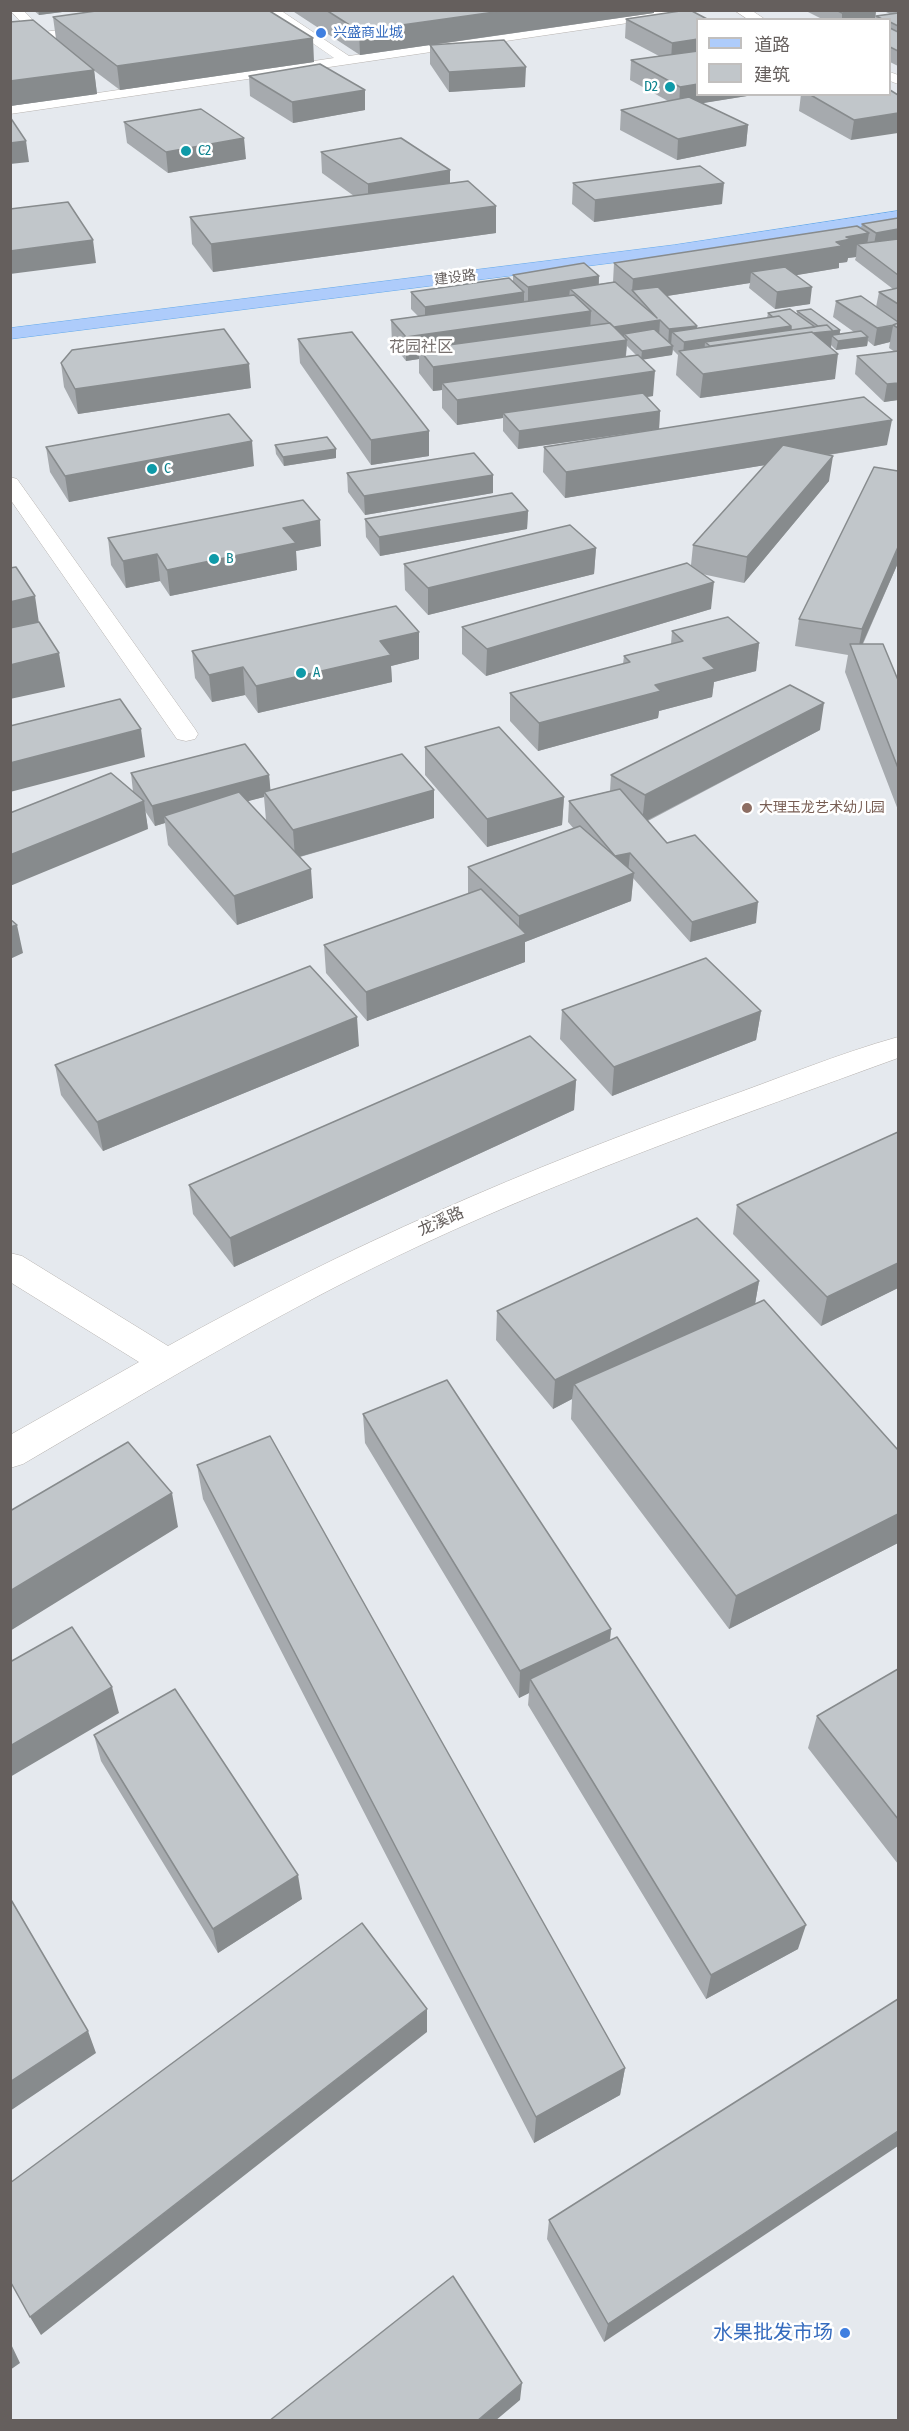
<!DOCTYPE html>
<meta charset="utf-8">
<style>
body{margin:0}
#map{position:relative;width:909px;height:2431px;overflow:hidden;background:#e5e9ee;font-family:"Fira Sans Condensed","Noto Sans SC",sans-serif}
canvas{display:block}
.frame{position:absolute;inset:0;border:12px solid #655f5d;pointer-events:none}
.legend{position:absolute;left:696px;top:18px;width:195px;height:78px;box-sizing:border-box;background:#fff;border:2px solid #c1bfbe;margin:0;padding:8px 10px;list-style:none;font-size:18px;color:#655f5d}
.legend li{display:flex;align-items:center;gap:12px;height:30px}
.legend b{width:30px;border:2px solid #c1bfbe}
</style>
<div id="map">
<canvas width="909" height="2431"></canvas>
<div class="frame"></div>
<ul class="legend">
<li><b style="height:8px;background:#aeccfb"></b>道路</li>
<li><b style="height:16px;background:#c1c6ca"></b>建筑</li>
</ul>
</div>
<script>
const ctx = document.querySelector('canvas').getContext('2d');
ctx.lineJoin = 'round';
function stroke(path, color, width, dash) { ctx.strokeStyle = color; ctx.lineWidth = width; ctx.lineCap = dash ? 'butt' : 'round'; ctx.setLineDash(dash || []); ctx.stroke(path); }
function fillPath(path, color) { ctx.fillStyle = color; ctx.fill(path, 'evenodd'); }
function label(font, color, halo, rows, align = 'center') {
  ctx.font = font + ' "Fira Sans Condensed","Noto Sans SC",sans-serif'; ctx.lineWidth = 5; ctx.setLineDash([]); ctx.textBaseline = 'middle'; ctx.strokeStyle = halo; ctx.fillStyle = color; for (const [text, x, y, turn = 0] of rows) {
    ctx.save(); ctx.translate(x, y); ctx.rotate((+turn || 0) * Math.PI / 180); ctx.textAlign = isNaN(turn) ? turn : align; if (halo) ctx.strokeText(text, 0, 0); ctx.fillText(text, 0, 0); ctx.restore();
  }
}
const minor = new Path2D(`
 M10,10H23L44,32L101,24L108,28L101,32L10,44V36L31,33Z
 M265,10H280L349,56L659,10H695L689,14L10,114V106L334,58Z
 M734,10H751L766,20H749Z
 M890,72L898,75V84L890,81Z
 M10,477L17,479L195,729L198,734L195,739L186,741L177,739L10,499Z
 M898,1037V1058C739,1116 578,1172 423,1244C285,1308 155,1387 23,1464L10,1468V1435L139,1362L10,1282V1253L22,1256L168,1346C347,1246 525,1169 718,1100C778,1079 837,1054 898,1037Z`);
const major = new Path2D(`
 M898,211V221L674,255L10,339V328L674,245Z`);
stroke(minor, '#b7b3b0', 1);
stroke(major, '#63a8ea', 1);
fillPath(minor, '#fff');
fillPath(major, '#aeccfb');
fillPath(new Path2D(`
 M33,10H70V11L39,15Z
 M291,10H654V13L432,45L525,87L449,92L430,64V45L360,55Z
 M687,10L698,94L747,96L702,103L748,125L746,146L677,160L620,130L621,110L668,101L630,80L631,60L659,56L625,38L626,19Z
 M804,10H876L875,20H824Z
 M886,10H898V66L890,62V20H875L876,16L890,14L886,12Z
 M53,17L314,62L120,90L92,69L94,70L97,94L10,106V22L56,39Z
 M249,76L365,110L293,123L250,96Z
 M801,94H890L851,140L799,111Z
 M124,122L246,159L168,173L127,143Z
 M321,152L450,184L496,206V233L213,272L192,244L190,217L354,196L322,173Z
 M573,183L722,204L594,222L572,204Z
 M898,218V400L884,402L855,374L857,356L895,352L889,348L890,342L874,346L868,341L867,346L836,350L831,345V348L835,379L700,398L676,375L678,355L673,350L672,355L643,359L653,396L646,397L660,411L659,429L518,449L503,431V418L457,425L442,408V390L433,391L419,373V359L406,361L392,343L391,320L418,316L411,309V292L513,282V275L599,276V284L613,282L614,263L861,228L862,224ZM856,257L855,260L893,289L879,292L876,307L836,301L833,317L854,332L840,334V330L797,311V314L768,313L767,318L697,328L667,296L750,283L749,288L775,309L810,304L796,275L839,268V263L847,262L848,258ZM627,346L636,355L626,356Z
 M298,339L429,456L371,465L300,363Z
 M61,363L251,388L78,414L64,387Z
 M275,445L336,458L284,466L276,454Z
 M887,445L829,455V481L744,583L702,574L711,609L486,676L462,654V627L691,565L693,545L765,465L565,498L543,472L544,447Z
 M46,447L254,466L69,502L50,472Z
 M347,473L493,475V493L365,515L348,492Z
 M528,511L527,529L380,556L366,537L365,519Z
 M108,538L321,546L296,551L297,570L170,596L160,581L126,588L111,565Z
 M596,548L594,574L428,615L405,590L404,564Z
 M898,563L863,644L898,680V810L845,672L848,655L795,646L799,619Z
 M672,631L759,643L756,671L714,682L712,697L659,711L658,718L538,751L510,721V693L623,664L624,656L671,644Z
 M192,651L419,659L391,666L392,682L258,713L245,695L212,702L195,678Z
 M820,730L648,821L667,843L756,923L690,942L633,878L631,901L525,942V962L367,1021L326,973L324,945L468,894V867L574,829L568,822L569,801L610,791L611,775Z
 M425,747L564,797L562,825L487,847L425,775Z
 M131,773L269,775L270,790L434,818L300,857L313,898L237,925L168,845L165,823L155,826L145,811L148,829L133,792ZM264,797L266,820L271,827L247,801Z
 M562,1010L761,1011L756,1040L612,1096L560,1039Z
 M359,1046L103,1151L61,1095L55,1065Z
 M576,1080L574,1110L234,1267L193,1214L189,1185Z
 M898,1132V1288L821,1326L733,1234L737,1205Z
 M759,1281L755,1304L898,1450V1543L729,1629L571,1419L572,1399L553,1409L496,1340L497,1311Z
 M363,1414L611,1629L610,1641L798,1949L706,1999L528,1705L529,1693L519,1698L365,1443Z
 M197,1465L625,2068L620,2095L534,2143L203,1499Z
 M898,1669V1864L808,1748L817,1716Z
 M94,1735L302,1899L218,1953L101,1761Z
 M898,1999L604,2342L547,2239L549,2220Z`), '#a6aaae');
fillPath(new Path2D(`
 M38,10H70V11L39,15Z
 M509,10H654V13L360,55L359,31Z
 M861,10H876L875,20H842V13Z
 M313,38L314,62L120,90L117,66Z
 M698,39V58L671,62L672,43Z
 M526,67L525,87L449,92V72Z
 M94,70L97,94L10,106V81Z
 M698,84V94H747V96L679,107L680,87Z
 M365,90V110L293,123L292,102Z
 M898,113V133L851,140L854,120Z
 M748,125L746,146L677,160L678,139Z
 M244,138L246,159L168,173L166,152Z
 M26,141L29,162L10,164V143Z
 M450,170V191L368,206V184Z
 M724,183L722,204L594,222L595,200Z
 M496,206V233L213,272L211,244Z
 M898,229V251L872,255L876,233Z
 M869,233L866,251L857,244L856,257L848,258L847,262L839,263V268L762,281L751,272L750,283L641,300L632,291L633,279L836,242L846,237Z
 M93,240L96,263L10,274V251Z
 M599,276L598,292L570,289L569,297L528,304V287Z
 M812,287L810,304L775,309L777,292Z
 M524,292V308L425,323V307Z
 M591,311L590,334L419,349V359L406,361V337Z
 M660,320L659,337L624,334V341L627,340L625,364L442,383V390L433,391V367L613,327Z
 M697,326L696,340L791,326L840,330L839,339L832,336L831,348L711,347L705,342L704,356L683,355L684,342L672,332L671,346H668L669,329Z
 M893,326L890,342L874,346L877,328Z
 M868,337L867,346L836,350L838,341Z
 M673,346L672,355L641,360L642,351Z
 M838,354L835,379L700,398L703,374Z
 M249,364L251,388L78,414L75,389Z
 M655,371L653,396L507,418L503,413V418L457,425V400Z
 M898,383V400L884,402L887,384Z
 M660,411L659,429L518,449L519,431Z
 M892,420L887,445L565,498L566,472Z
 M429,431V456L371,465V440Z
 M252,441L254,466L69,502L65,476Z
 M336,449V458L284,466L283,457Z
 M833,456L829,481L744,583L747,557Z
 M493,475V493L365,515L364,496Z
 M528,511L527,529L380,556L379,537Z
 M320,520L321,546L296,551L297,570L170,596L167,570L283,528Z
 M898,547V563L857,656L862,629Z
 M596,548L594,574L428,615V588Z
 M157,554L160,581L126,588L123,561Z
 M714,582L711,609L486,676L487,649Z
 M35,596L39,623L10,629V602Z
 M419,632V659L391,666L392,682L258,713L256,686L380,641Z
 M759,643L756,671L714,682L712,697L659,711L658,718L538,751L539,723L655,685L703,658Z
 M59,653L65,687L10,699V665Z
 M243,667L245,695L212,702L209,675Z
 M824,703L820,730L642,823L645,795Z
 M141,729L145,757L10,792V763Z
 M269,775L271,795L264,792V797L169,822L164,816L165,823L155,826L152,806Z
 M434,790V818L295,858L293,830Z
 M564,797L562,825L487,847V819Z
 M144,801L148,829L10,886V855Z
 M630,853L628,873L615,856Z
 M311,869L313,898L237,925L234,896Z
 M634,873L631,901L525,942V962L367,1021L366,992L519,936V916Z
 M758,902L756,923L690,942L692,922Z
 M17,925L23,953L10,959V927Z
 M761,1011L756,1040L612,1096L614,1067Z
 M357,1017L359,1046L103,1151L97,1122Z
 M576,1080L574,1110L234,1267L230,1238Z
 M898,1263V1288L821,1326L827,1297Z
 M759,1281L754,1310L574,1384L572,1399L553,1409L555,1380Z
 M172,1493L178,1527L10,1631V1591Z
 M898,1514V1543L729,1629L736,1596Z
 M611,1629L608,1656L530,1679L529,1693L519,1698L520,1671Z
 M112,1687L119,1713L10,1777V1746Z
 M298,1875L302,1899L218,1953L213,1929Z
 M806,1925L798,1949L706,1999L711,1975Z
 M427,2009V2032L41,2335L30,2317Z
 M88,2031L96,2053L10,2111V2082Z
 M625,2068L620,2095L534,2143L536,2117Z
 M898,2131V2146L604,2342L608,2324Z
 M10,2342L20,2363L10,2370Z
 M522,2383L520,2400L495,2421H477Z`), '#878b8d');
const building = new Path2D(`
 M103,10H268L313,38L117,66L53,17Z
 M326,10H509L359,31Z
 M687,10H690L709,20H698V39L672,43L626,19Z
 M836,10H861L842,13Z
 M898,13V26L890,22V20H884L876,16Z
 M33,20L94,70L10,81V22Z
 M890,28L898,32V51L890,47Z
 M504,40L526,67L449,72L430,45Z
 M698,51V84L680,87L631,60Z
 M320,64L365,90L292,102L249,76Z
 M890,90L898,95V113L854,120L809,94H890Z
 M689,97L748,125L678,139L621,110Z
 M201,109L244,138L166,152L124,122Z
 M10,117L26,141L10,143Z
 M401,138L450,170L368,184L321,152Z
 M700,166L724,183L595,200L573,183Z
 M468,181L496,206L211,244L190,217Z
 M68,202L93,240L10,251V209Z
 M898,218V229L876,233L862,224Z
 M857,226L869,233L846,237L851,239L836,242L842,246L633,279L614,263Z
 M898,239V275L857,244Z
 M584,263L599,276L528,287L513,275Z
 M785,267L812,287L777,292L751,272Z
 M509,278L524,292L425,307L411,292Z
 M615,282L657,318L632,290L658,287L697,326L669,329L660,320L614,327L570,289Z
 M898,288V304L879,292Z
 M574,295L591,311L406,337L391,320Z
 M861,296L898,322V323L893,325H894L877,328L836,301Z
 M790,309L815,327L791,330V326L779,316L773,317L768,313Z
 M811,309L840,330L833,331L827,325L818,326L797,311Z
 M779,316L791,326L684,342L672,332Z
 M610,323L627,340L433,367L419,349Z
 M898,323V328L893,325Z
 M827,325L833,331L813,333L812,332L710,346L705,342Z
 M224,329L249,364L75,389L61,363L72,350Z
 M654,329L673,346L642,351L624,334Z
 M861,331L868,337L838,341L832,336L833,335Z
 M352,332L429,431L371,440L298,339Z
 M812,332L838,354L703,374L679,351Z
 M898,351V383L887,384L857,356Z
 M638,355L655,371L457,400L442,383Z
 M643,393L660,411L519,431L503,413Z
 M864,397L892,420L566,472L544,447Z
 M229,414L252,441L65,476L46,447Z
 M327,437L336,449L283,457L275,445Z
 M783,445L833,456L747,557L693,545Z
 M474,453L493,475L364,496L347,473Z
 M874,467L898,471V547L862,629L799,619Z
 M512,493L528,511L379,537L365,519Z
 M303,500L320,520L283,528L296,543L167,570L157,554L123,561L108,538Z
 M570,525L596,548L428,588L404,564Z
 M687,563L714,582L487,649L462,627Z
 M16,567L35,596L10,602V568Z
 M396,606L419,632L380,641L391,655L256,686L243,667L209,675L192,651Z
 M728,617L759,643L703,658L715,669L655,685L661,691L539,723L510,693L630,662L624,656L683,641L672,631Z
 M39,622L59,653L10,665V628Z
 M850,644H883L898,680V768Z
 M790,685L824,703L645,795L611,775Z
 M120,699L141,729L10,763V726Z
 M499,727L564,797L487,819L425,747Z
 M245,744L269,775L152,806L131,773Z
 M402,754L434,790L293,830L264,792Z
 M111,773L144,801L10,855V813Z
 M620,789L667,843L695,835L758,902L692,922L630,853L615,856L569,801Z
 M239,792L311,869L234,896L164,816Z
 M580,826L634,873L519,916L468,867Z
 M481,889L526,934L366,992L324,945Z
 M10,919L17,925L10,927Z
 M706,958L761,1011L614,1067L562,1010Z
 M310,966L357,1017L97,1122L55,1065Z
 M530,1036L576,1080L230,1238L189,1185Z
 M898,1132V1263L827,1297L737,1205Z
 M697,1218L759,1281L555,1380L497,1311Z
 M764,1300L898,1450V1514L736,1596L574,1384Z
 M447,1380L611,1629L520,1671L363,1414Z
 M270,1436L625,2068L536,2117L197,1465Z
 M128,1442L172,1493L10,1591V1511Z
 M72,1627L112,1687L10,1746V1662Z
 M617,1637L806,1925L711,1975L530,1679Z
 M898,1669V1819L817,1716Z
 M175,1689L298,1875L213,1929L94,1735Z
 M10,1898L88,2031L10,2082Z
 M362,1923L427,2009L30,2317L10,2281V2183Z
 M898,1999V2131L608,2324L549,2220Z
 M453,2276L522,2383L477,2421H269Z`);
fillPath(building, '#c1c6ca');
stroke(building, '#878b8d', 1.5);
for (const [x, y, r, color] of [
 [321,33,6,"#3f7fe0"],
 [670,87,6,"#0f9aa8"],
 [186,151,6,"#0f9aa8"],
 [152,469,6,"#0f9aa8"],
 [214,559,6,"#0f9aa8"],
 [301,673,6,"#0f9aa8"],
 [747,808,6,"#8d6e63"],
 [845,2333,6,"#3f7fe0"]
]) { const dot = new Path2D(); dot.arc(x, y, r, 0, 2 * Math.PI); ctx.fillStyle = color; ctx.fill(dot); stroke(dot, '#fff', 2); }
label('14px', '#366cbe', '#fff', [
 ["兴盛商业城",333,33]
], 'left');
label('14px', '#0d838f', '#fff', [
 ["D2",658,87,"right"],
 ["C2",198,151],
 ["C",164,469],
 ["B",226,559],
 ["A",313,673]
], 'left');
label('14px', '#655f5d', '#fff', [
 ["建设路",455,278,-7]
]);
label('14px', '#785e54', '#fff', [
 ["大理玉龙艺术幼儿园",759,808]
], 'left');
label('16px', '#77706e', '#fff', [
 ["花园社区",421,348]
]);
label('16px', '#655f5d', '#fff', [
 ["龙溪路",441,1222,-24]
]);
label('20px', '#366cbe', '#fff', [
 ["水果批发市场",833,2333]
], 'right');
</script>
